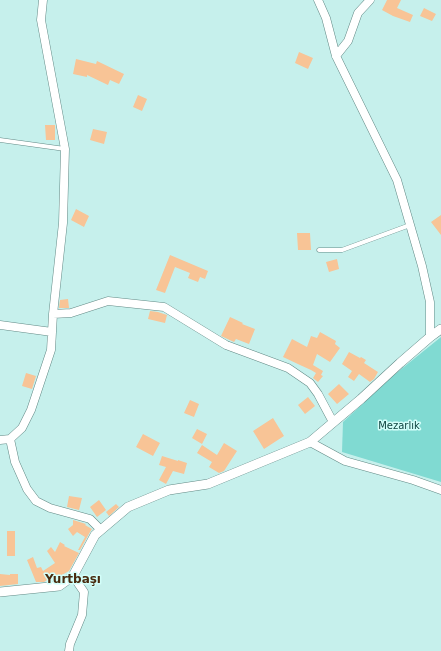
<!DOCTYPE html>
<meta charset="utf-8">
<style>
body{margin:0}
canvas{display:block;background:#c6f0ec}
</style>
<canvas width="441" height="651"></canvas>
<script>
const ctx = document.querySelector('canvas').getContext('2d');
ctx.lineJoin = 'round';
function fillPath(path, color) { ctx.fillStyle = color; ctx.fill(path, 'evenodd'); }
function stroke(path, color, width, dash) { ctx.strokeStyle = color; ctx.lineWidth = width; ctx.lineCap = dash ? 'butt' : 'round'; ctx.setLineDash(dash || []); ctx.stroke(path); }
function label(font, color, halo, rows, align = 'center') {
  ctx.font = font + ' "DejaVu Sans",sans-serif'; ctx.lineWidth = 3; ctx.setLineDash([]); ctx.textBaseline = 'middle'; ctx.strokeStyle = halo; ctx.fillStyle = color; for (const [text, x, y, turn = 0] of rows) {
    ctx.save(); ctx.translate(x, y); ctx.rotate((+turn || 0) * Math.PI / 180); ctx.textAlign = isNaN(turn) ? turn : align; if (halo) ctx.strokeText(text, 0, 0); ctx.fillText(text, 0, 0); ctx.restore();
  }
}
fillPath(new Path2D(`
 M441,337V482L342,452L343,422L394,375Z`), '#80dad2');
fillPath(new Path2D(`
 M387,0H401L397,8L413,15L410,22L393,16L382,10Z
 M424,8L436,14L432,21L420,16Z
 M299,52L313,58L308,69L295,63Z
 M76,59L96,64L97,61L124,74L119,84L110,80L108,85L87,75V77L73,74Z
 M138,95L147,99L142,111L133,107Z
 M45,125H55V140H46Z
 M93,129L107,132L104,144L90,140Z
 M76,209L89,216L84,227L71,220Z
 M441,215V235L431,222Z
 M297,233H310L311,250H298Z
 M170,255L208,271L205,279L200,277L198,282L188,278L190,273L175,267L165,293L156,290Z
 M337,259L339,269L329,272L326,262Z
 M68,299L69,308H59L60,300Z
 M150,311L158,312L167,315L165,323L148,319Z
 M230,317L243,323L242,324L255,329L249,344L236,339L234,342L221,336Z
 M320,332L336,341L335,344L340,348L330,362L317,354L313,365L323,371L321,375L323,376L318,382L313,378L316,373L311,370L300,365L283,357L292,339L307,347L311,336L317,338Z
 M349,352L360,358L361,357L366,360L364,363L378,372L374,379L370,382L359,374L354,381L348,377L352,371L342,364Z
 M26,373L36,376L32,389L22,386Z
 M339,384L349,394L337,404L328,394Z
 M308,397L315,406L305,414L298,405Z
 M190,400L199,404L194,417L184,413Z
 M273,418L284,436L264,449L253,431Z
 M197,429L207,434L202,444L192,438Z
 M143,434L160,443L153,456L136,447Z
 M224,443L237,451L224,471L219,473L209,467L212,462L197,453L202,445L217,455Z
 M162,456L178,461V460L187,463L184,474L173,471L166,484L159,480L166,467L159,465Z
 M69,496L82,498L79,510L67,507Z
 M99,500L106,510L97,517L90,507Z
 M116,504L119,507L109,516L106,512Z
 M73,520L86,524L85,525L92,529L90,532L80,550H78L85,537L77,532L73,536L68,529L73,525Z
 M7,531H15V556H7Z
 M60,542L65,545L64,546L79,553L69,571L60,576L59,575L50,580L49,579L44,582H36L27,560L33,557L37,568L41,567L43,571L55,563L47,551L51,547L55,552Z
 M0,574L10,575V574H18V584L0,586Z`), '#f8c496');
const service = new Path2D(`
 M0,140L65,149
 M319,250H342L410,225`);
const minor = new Path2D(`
 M318,0L326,18L336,56L397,180L422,266L430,302V337
 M336,56L348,41L358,13L370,0
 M53,314L71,313L108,301L164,307L226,345L288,368L310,383L318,394L333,422
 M0,325L52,332
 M10,439L15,462L27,489L36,501L50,508L90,519L101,530
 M0,440L10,439L22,428L31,410L51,350L53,314L63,223L65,149L41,20L43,0
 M310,442L345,461L413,480L441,490
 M69,651L70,644L82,615L84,592L73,576`);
const tertiary = new Path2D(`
 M0,592L59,586L73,576L95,535L128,507L169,490L208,484L310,442L361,399L400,363L430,337L441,329`);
stroke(service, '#628a86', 5);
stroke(minor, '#628a86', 9);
stroke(tertiary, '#628a86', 10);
stroke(service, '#fff', 4);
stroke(minor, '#fff', 8);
stroke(tertiary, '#fff', 9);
label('10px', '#0c423e', '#d3fef9', [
 ["Mezarlık",399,426]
]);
label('bold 12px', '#492b0f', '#d3fef9', [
 ["Yurtbaşı",73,580]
]);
</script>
